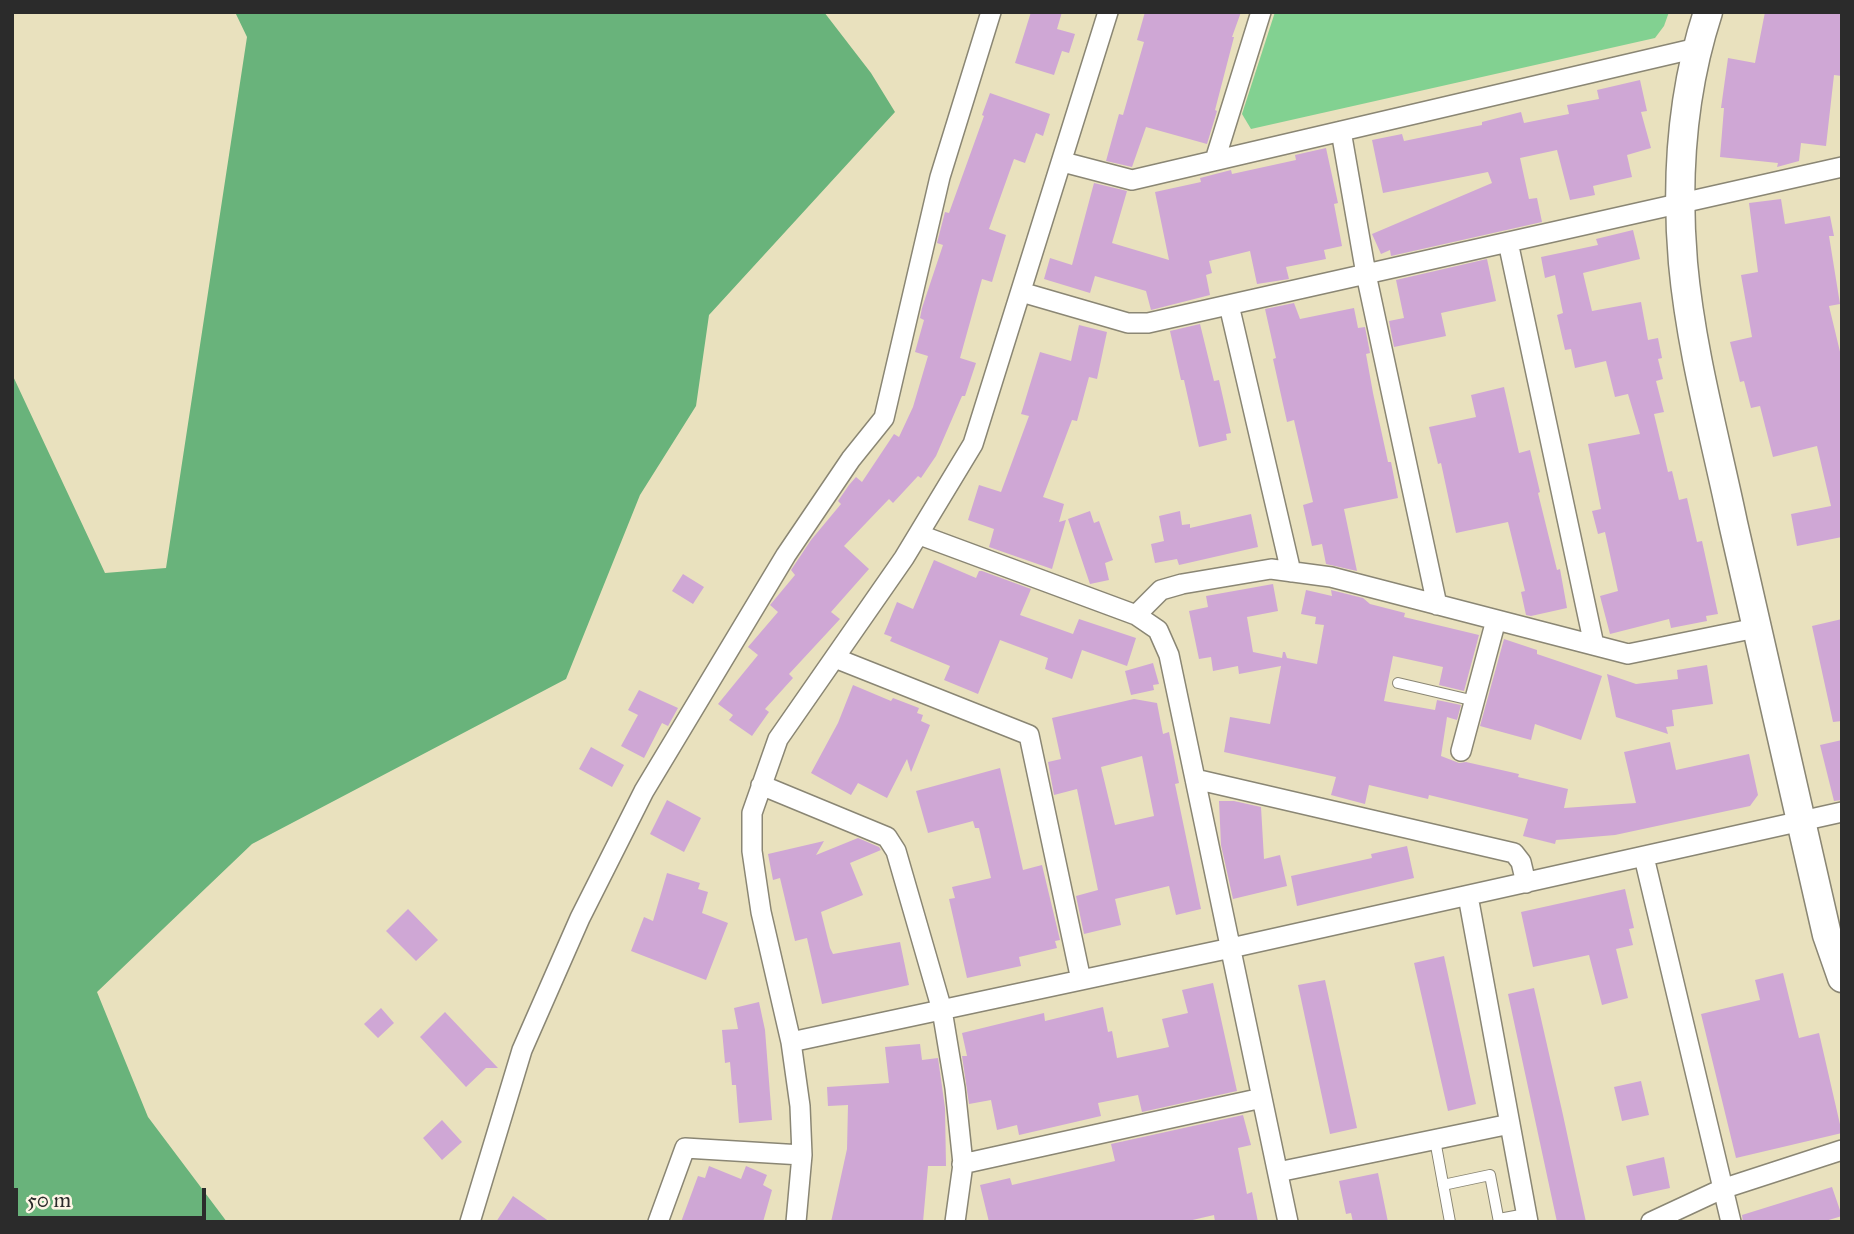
<!DOCTYPE html>
<style>
body{margin:0}
#map{position:relative;width:1854px;height:1234px;overflow:hidden;background:#e9e1be;font-family:"IM FELL Great Primer",serif}
canvas{display:block}
.frame{position:absolute;inset:0;border:14px solid #2b2b2b;pointer-events:none}
.scale{position:absolute;left:14px;top:1188px;width:192px;height:32px;box-sizing:border-box;border:4px solid #2b2b2b;border-top:0;padding-left:9px;font-size:21px;line-height:24px;white-space:nowrap;color:#2b2b2b;-webkit-text-stroke:5px #fcf5e5;paint-order:stroke}
</style>
<div id="map">
<canvas width="1854" height="1234"></canvas>
<div class="frame"></div>
<div class="scale">50 m</div>
</div>
<script>
const ctx = document.querySelector('canvas').getContext('2d');
ctx.lineJoin = 'round';
function fillPath(path, color) { ctx.fillStyle = color; ctx.fill(path, 'evenodd'); }
function stroke(path, color, width, dash) { ctx.strokeStyle = color; ctx.lineWidth = width; ctx.lineCap = dash ? 'butt' : 'round'; ctx.setLineDash(dash || []); ctx.stroke(path); }
fillPath(new Path2D(`
 M1275,12H1669L1664,26L1655,38L1251,129L1242,114Z`), '#82d191');
fillPath(new Path2D(`
 M235,12H824L871,73L895,112L709,315L696,406L640,495L566,679L252,844L97,992L148,1117L227,1222H12V374L105,573L166,568L247,37Z`), '#69b37b');
fillPath(new Path2D(`
 M1031,12H1062L1057,29L1075,34L1069,53L1062,51L1054,75L1015,63Z
 M1145,12H1241L1232,37H1234L1215,110L1217,111L1207,144L1146,127L1132,167L1106,161L1119,114L1123,115L1144,42L1137,40Z
 M1765,12H1842V76L1834,75L1826,146L1801,143L1799,161L1777,167L1778,163L1720,157L1724,108H1721L1728,58L1755,63Z
 M1640,80L1647,111L1641,112L1651,148L1627,155L1632,177L1593,186L1595,195L1570,200L1557,150L1520,158L1529,199L1537,198L1542,222L1391,256L1390,250L1381,254L1372,234L1492,183L1488,172L1383,193L1372,140L1402,134L1404,141L1482,125V122L1521,112L1524,123L1569,114L1567,105L1599,99L1597,90Z
 M990,93L1050,114L1043,136L1036,133L1025,163L1014,159L989,229L1006,235L992,282L982,279L960,358L976,363L965,396H962L936,456L921,478L918,476L893,503L889,499L844,546L869,569L831,612L840,619L789,674L793,678L765,709L769,712L752,736L729,720L733,715L718,704L758,655L748,647L778,612L770,605L795,575L791,570L811,540L841,504L838,501L849,485L856,477L862,482L894,434L899,437L913,407L928,356L915,352L924,320L920,318L922,308L943,245L937,243L945,212L949,213L984,116L982,115Z
 M1326,148L1338,203L1334,204L1342,246L1324,250L1326,259L1286,267L1289,279L1257,284L1250,251L1209,261L1212,273L1206,275L1210,295L1151,310L1146,291L1095,276L1090,293L1044,279L1050,258L1072,265L1094,183L1127,191L1112,243L1169,260L1155,192L1201,182L1200,178L1231,170L1232,174L1296,160L1295,155Z
 M1781,199L1785,224L1830,216L1834,236H1829L1840,304L1829,306L1842,360V537L1797,546L1791,514L1831,506L1817,446L1773,457L1760,406L1751,408L1744,381L1740,382L1730,342L1752,337L1741,275L1758,272L1749,203Z
 M1633,230L1640,259L1583,273L1592,311L1641,302L1648,340L1658,338L1662,358L1658,359L1663,379L1656,381L1664,412L1654,414L1668,472L1672,471L1679,500L1687,498L1697,542L1702,541L1718,614L1706,616L1707,621L1671,628L1669,619L1610,634L1600,596L1618,591L1605,532L1598,534L1592,511L1601,509L1588,444L1640,434L1628,394L1615,397L1606,361L1575,368L1571,349L1565,350L1557,315L1563,313L1555,275L1545,278L1541,257L1598,245L1596,239Z
 M1487,259L1496,301L1441,313L1446,336L1394,347L1389,321L1404,318L1396,280Z
 M1294,303L1300,319L1354,308L1358,328L1365,327L1370,353L1366,354L1373,393L1388,462H1391L1398,498L1344,509L1357,571L1326,564L1322,544L1312,546L1303,505L1313,502L1294,420L1287,422L1273,359L1276,358L1265,309Z
 M1200,324L1214,381L1219,380L1231,433L1226,434L1227,440L1199,447L1184,380H1181L1170,331Z
 M1079,325L1107,332L1097,379L1089,377L1077,421L1072,420L1043,497L1064,504L1059,522L1066,520L1052,569L989,547L994,529L968,520L979,485L1001,492L1029,416L1021,414L1040,352L1071,361Z
 M1504,387L1519,453L1530,450L1540,492L1538,493L1557,570L1560,569L1567,608L1531,616L1526,615L1521,592L1525,591L1508,522L1456,533L1441,463L1438,464L1429,427L1476,417L1471,395Z
 M1090,511L1094,523L1099,521L1113,560L1105,563L1109,580L1090,584L1068,519Z
 M1180,511L1182,525L1190,524V528L1251,514L1258,547L1179,565L1177,559L1155,563L1151,544L1164,541L1159,516Z
 M934,560L976,578L979,571H982L1031,589L1020,615L1073,634L1079,619L1136,638L1127,666L1082,650L1072,679L1045,669L1048,658L1000,640L978,694L944,680L950,666L890,641L892,637L884,634L897,602L913,609Z
 M683,574L704,587L693,604L672,591Z
 M1273,584L1278,611L1247,617L1253,652L1282,658L1283,652H1285L1287,658L1317,664L1324,625L1315,624L1316,617L1301,614L1306,590L1332,596L1331,590L1363,598L1370,604L1405,613L1404,617L1479,635L1464,691L1439,685L1443,667L1393,656L1384,701L1435,710L1437,700L1461,705L1457,720L1447,717L1441,756L1459,763L1466,762L1519,774L1518,777L1568,789L1564,808L1636,803L1624,752L1670,742L1676,770L1749,754L1758,795L1750,806L1615,835L1556,840L1555,844L1523,836L1528,819L1429,795L1428,799L1369,785L1365,804L1331,795L1336,777L1224,752L1230,717L1270,724L1281,666L1239,674L1238,666L1213,671L1211,657L1199,659L1189,611L1208,607L1206,596Z
 M1842,619V721L1833,722L1812,626Z
 M1504,639L1537,650V654L1602,676L1581,740L1535,724L1531,740L1480,726Z
 M1153,663L1159,684L1153,685L1154,690L1131,695L1125,671Z
 M1707,665L1713,704L1672,710L1674,726L1666,727L1668,734L1616,717L1607,674L1636,684L1678,679L1677,670Z
 M853,685L891,701L893,698L919,708L917,713L923,715L921,721L930,725L911,772L907,759L887,798L858,783L851,795L811,773L838,723Z
 M639,690L678,708L668,726L662,723L644,758L621,746L638,715L628,710Z
 M1134,699L1157,703L1163,734L1169,732L1179,783L1175,784L1201,909L1176,915L1169,886L1115,899L1121,925L1084,934L1076,896L1098,890L1077,789L1054,795L1048,762L1061,759L1052,718ZM1142,756L1154,816L1115,825L1101,767Z
 M1842,740V800L1834,801L1820,745Z
 M591,747L624,765L612,787L579,769Z
 M1000,768L1023,870L1042,865L1060,940L1055,941L1057,948L1019,957L1021,966L967,978L949,899L955,898L952,887L991,878L979,828H975L973,821L928,833L916,791Z
 M667,800L701,818L684,852L650,834Z
 M1219,801H1234L1261,807L1264,859L1280,855L1287,886L1233,899L1221,845Z
 M858,838L879,847L881,850L850,863L863,895L821,912L830,948L833,954L900,942L909,985L822,1004L807,938L795,941L780,878L773,880L768,854L824,841L816,855Z
 M1407,846L1414,878L1297,906L1291,876L1372,858L1371,854Z
 M667,873L700,883L698,889L708,892L702,913L728,923L706,980L631,951L644,917L653,921Z
 M1625,889L1634,928L1629,929L1633,945L1616,949L1628,998L1602,1005L1589,955L1533,967L1521,912Z
 M408,909L438,940L416,961L386,931Z
 M1444,956L1476,1104L1448,1111L1414,963Z
 M1783,973L1799,1038L1819,1033L1842,1133L1736,1158L1701,1014L1760,1000L1755,980Z
 M1325,980L1357,1128L1330,1134L1298,985Z
 M1213,983L1237,1091L1142,1112L1138,1095L1098,1103L1101,1116L1019,1135L1017,1125L997,1130L991,1100L969,1104L962,1056H967L962,1033L1044,1013L1045,1021L1103,1007L1108,1032L1112,1031L1117,1058L1169,1047L1162,1019L1188,1013L1182,990Z
 M1534,988L1563,1115L1586,1222H1557L1508,994Z
 M759,1002L765,1030L772,1120L739,1123L736,1085H732L730,1062L725,1063L722,1030L738,1029L734,1008Z
 M381,1008L394,1023L378,1038L364,1024Z
 M445,1012L498,1068H486L466,1087L420,1037Z
 M920,1044L922,1060L938,1058L945,1108L946,1166H928L923,1222H831L847,1149L848,1105L828,1106L827,1087L889,1083L885,1047Z
 M1641,1081L1649,1115L1622,1121L1614,1087Z
 M1243,1115L1251,1145L1238,1148L1247,1194L1252,1192L1258,1222H1215L1214,1215L1184,1222H989L980,1185L1010,1178L1012,1185L1115,1161L1111,1144Z
 M442,1120L462,1142L442,1160L423,1138Z
 M1664,1157L1670,1188L1633,1196L1626,1166Z
 M709,1166L741,1179L746,1166L767,1175L763,1185L772,1190L763,1222H681L698,1176L705,1178Z
 M1378,1173L1388,1222H1353L1351,1213L1346,1214L1339,1181Z
 M1832,1187L1842,1216L1822,1222H1743L1742,1215Z
 M513,1196L550,1222H496Z`), '#cfa7d5');
const lane = new Path2D(`
 M1398,683L1475,701
 M1435,1140L1450,1222
 M1443,1185L1490,1175L1499,1222
 M1499,1219L1526,1214`);
const street = new Path2D(`
 M1341,131L1366,274L1437,605
 M1215,160L1261,12
 M1063,162L1132,180L1697,48
 M1508,242L1594,645
 M1021,292L1128,323H1148L1842,167
 M1229,305L1291,572
 M920,535L1136,615L1158,630L1169,655L1288,1222
 M1136,615L1161,590L1182,584L1271,569L1331,577L1628,654L1756,628
 M835,658L1029,735L1081,980
 M1461,751L1496,620
 M1195,779L1514,853L1521,862L1526,883
 M761,785L887,837L896,851L942,1010L955,1088L963,1164L955,1222
 M1644,857L1731,1222
 M1468,896L1528,1222
 M791,1042L1231,948L1842,812
 M962,1164L1262,1098
 M1278,1172L1510,1124
 M470,1222L522,1050L580,918L644,791L786,555L851,459L884,418L940,177L991,12
 M658,1222L685,1148L802,1155
 M796,1222L802,1155L800,1106L791,1042L761,912L752,851V813L778,739L904,558L973,444L1108,12
 M1651,1222L1722,1189L1842,1150`);
const secondary = new Path2D(`
 M1708,12C1682,92 1676,180 1683,263C1691,351 1715,437 1733,523C1763,660 1796,797 1827,935L1842,978`);
stroke(lane, '#8a8674', 12);
stroke(street, '#8a8674', 22);
stroke(secondary, '#8a8674', 31);
stroke(lane, '#fff', 10);
stroke(street, '#fff', 19);
stroke(secondary, '#fff', 28);
</script>
